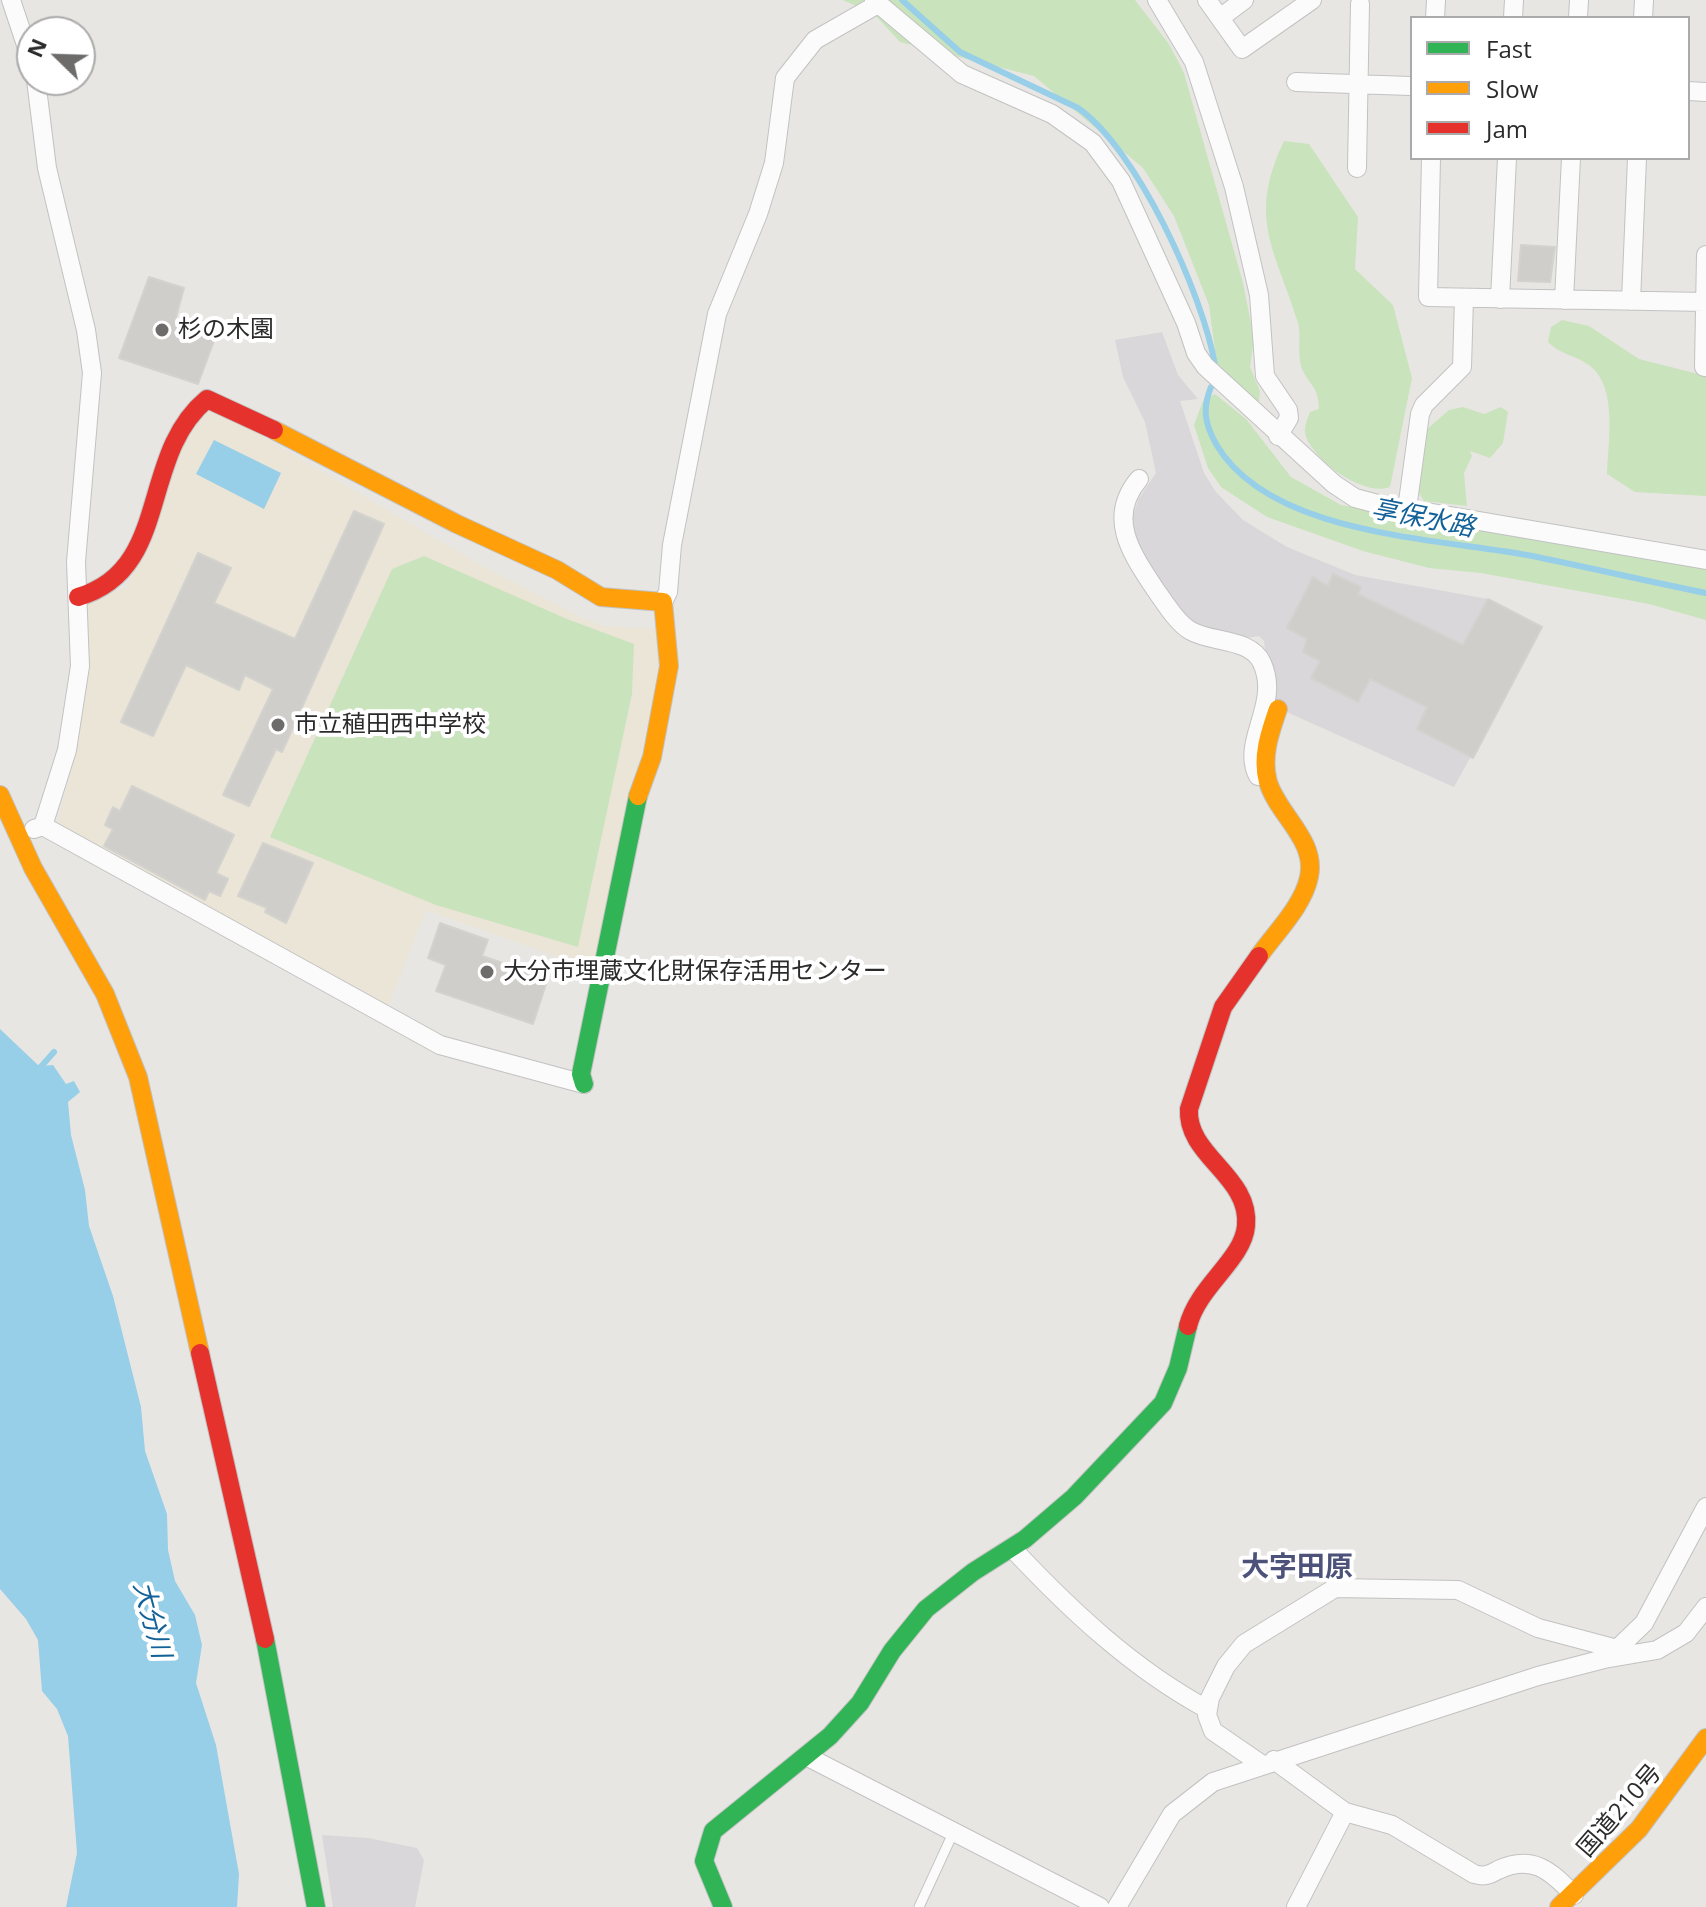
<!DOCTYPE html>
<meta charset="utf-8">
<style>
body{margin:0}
#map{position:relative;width:1706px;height:1907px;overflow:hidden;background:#e8e6e2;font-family:"Open Sans",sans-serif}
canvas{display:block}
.legend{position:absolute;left:1410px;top:16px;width:280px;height:144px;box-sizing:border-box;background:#fff;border:2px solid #aaa;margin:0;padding:10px 14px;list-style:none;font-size:24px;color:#2b2b2b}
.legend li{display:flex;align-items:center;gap:16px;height:40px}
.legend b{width:40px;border:2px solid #aaa}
.north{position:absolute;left:16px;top:16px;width:80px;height:80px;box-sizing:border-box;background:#fff;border:2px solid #aaa;border-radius:50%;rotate:293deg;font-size:22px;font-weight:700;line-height:32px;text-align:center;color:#2b2b2b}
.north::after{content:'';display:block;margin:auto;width:28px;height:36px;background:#6d6c6b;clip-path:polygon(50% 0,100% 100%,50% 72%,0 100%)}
</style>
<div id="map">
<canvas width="1706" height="1907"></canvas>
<ul class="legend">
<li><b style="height:10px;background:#30b455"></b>Fast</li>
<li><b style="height:10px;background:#ff9f0a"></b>Slow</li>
<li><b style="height:10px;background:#e5322d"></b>Jam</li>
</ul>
<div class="north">N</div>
</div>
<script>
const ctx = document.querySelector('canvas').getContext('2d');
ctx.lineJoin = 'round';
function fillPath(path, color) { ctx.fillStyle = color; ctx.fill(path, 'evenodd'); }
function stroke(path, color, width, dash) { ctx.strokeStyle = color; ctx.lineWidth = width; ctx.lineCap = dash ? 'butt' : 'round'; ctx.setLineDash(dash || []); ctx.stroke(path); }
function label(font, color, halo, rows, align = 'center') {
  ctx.font = font + ' "Open Sans","Noto Sans JP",sans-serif'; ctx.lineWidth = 8; ctx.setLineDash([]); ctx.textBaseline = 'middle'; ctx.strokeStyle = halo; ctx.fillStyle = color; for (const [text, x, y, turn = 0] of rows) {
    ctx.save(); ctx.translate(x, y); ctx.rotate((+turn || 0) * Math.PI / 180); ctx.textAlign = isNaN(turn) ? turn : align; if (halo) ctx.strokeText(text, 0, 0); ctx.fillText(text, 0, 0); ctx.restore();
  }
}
fillPath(new Path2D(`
 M1162,332L1178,375L1198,399L1180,401L1204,473L1216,492L1243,520L1287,547L1355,575L1488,599L1542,627L1454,787L1271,705L1264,641L1259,636L1241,639L1199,628L1181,612L1143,558L1137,545L1132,519L1138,500L1156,473L1145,422L1123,377L1115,340Z
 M322,1835L368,1838L417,1848L424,1860L415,1907H333Z`), '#d9d7d9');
fillPath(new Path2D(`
 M211,406L477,563L582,618L603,626L656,629L661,660L595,970L426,910L388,1006L74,836L58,822L78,744L88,648L87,602L127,587L183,443Z`), '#ebe5d7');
fillPath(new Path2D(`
 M843,0H1135L1169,44L1184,73L1243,283L1254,339L1250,367L1260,391L1259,402L1240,393L1218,373L1209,305L1174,216L1143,168L1034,76L900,42L874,14Z
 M1284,141L1309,144L1358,217L1355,269L1393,305L1412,378L1390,487C1364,497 1316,462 1306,437C1303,428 1307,420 1310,412L1319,409C1318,386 1312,389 1303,371C1296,357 1302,337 1298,323C1275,248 1247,219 1284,141Z
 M1562,320L1589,326L1639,359L1706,376V496L1635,492L1607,474C1608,443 1618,387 1590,366C1577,355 1562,356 1548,342L1551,327Z
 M1215,394L1246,419L1291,477L1341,505L1706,567V620L1649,604L1481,573L1429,568L1363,551L1267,517L1221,487L1208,468L1194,425L1203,401Z
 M1463,407L1484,414L1501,407L1508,412L1503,443L1490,458L1470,451L1472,456L1464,473L1467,506L1424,501L1417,490L1426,430L1449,410Z
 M424,556L567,619L634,644L632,694L578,947L436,905L270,837L392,569Z`), '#c9e3bc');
fillPath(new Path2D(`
 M214,440L281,473L264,509L196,474Z
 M0,1029L39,1066L53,1065L66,1084L74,1081L80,1092L68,1102L71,1135L85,1190L89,1226L113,1296L141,1407L145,1451L167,1514L168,1550L175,1581L195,1615L202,1645L196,1683L216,1745L239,1874L237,1907H66L77,1853L68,1736L57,1709L42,1691L38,1640L26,1619L0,1589Z`), '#97cee8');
stroke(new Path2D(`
 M902,0L960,52L1078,108C1137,149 1203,294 1215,365
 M1211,387C1202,409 1205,424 1216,444C1269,535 1435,538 1527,555C1587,567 1646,581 1706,593
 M38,1070L54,1052`), '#97cee8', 6);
const building = new Path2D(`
 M1521,245L1555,247L1550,282L1518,281Z
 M149,277L184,288L175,321L215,338L198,384L119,358Z
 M354,511L384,524L282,752L276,749L249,806L223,795L273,689L245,675L239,690L186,665L153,736L121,722L198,553L231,568L214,603L295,639Z
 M1333,574L1361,587L1358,594L1463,645L1488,599L1542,627L1473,758L1417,729L1427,707L1370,679L1358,702L1311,678L1320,661L1303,652L1307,639L1287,628L1313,577L1328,586Z
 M132,786L234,835L216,873L228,879L220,896L209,891L205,900L104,846L113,829L105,825L113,807L120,811Z
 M263,843L313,863L286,923L265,912L267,908L238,896Z
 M440,923L488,940L482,956L548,978L533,1024L436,991L446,965L428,958Z`);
fillPath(building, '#d0cecb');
stroke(building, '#d3d2ce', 2);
const lane = new Path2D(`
 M919,1907L954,1831`);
const street = new Path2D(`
 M11,0L32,63
 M874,0L962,74L1052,114L1093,143L1121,181L1186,323L1196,353L1205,366L1334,484L1355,498L1374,503L1706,560
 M1157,0L1194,62L1234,187L1259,295L1265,376L1288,410L1289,418L1278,436
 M1207,0L1242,49L1312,0
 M1220,18L1244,0
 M1435,18L1436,0
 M1513,18L1514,0
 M1578,18L1579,0
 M1643,18L1644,0
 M36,80L47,168L86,330L92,373L76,562L80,666L67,750L43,826
 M1296,82L1410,86
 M1688,91L1706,92
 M1431,158L1428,297L1706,302
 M1357,168L1360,4
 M1500,299L1507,158
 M1564,300L1571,158
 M1631,301L1637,158
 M1704,367L1706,255
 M1139,479C1106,518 1132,554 1155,589C1165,603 1177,623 1191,631C1212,643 1251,638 1262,663C1281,705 1240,741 1258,776
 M1407,509L1420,414L1424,405L1462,367L1464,298
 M663,602L668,592L672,545L717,314L758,214L774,163L785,78L815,40L878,4
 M34,829L43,826L440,1045L584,1084
 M1012,1548C1070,1610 1133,1669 1207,1709
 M1617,1649L1644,1623L1706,1507
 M806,1756L1100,1907
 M1274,1760L1345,1812L1392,1825L1474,1874C1484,1877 1489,1875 1498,1870C1532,1854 1550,1870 1574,1895
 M1261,1764L1213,1731L1207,1715L1210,1698L1226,1666L1244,1644L1335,1588L1458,1590L1538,1628L1617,1649L1621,1654
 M1117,1907L1172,1814L1213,1782L1538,1676L1604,1659L1657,1650L1686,1633L1706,1607
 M1296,1907L1345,1812`);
const fast = new Path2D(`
 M584,1084L581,1074L638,796
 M265,1639L316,1907
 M723,1907L704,1861L713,1831L830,1736L860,1703L892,1651L926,1609L973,1572L1025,1539L1074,1497L1163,1403L1178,1368L1188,1326`);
const slow = new Path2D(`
 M274,430L457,524L557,570L601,597L663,602L669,666L652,757L638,796
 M0,795L33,868L105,994L138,1077L200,1353
 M1259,956C1276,932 1303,906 1309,877C1317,840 1278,815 1268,782C1261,757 1270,732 1278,709
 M1559,1907L1639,1829L1706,1738`);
const jam = new Path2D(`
 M78,597C172,570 138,456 207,399L274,430
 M1188,1326C1198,1286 1243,1260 1246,1226C1251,1176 1186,1156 1189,1109L1223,1007L1259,956
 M200,1353L265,1639`);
stroke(lane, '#c2c2c2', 11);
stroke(street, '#c2c2c2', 20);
stroke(fast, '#c2c2c2', 20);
stroke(slow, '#c2c2c2', 20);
stroke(jam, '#c2c2c2', 20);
stroke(lane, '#fcfbfb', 9);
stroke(street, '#fcfbfb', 18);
stroke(fast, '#30b455', 18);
stroke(slow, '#ff9f0a', 18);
stroke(jam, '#e5322d', 18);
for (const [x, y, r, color] of [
 [162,330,8,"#6d6c6b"],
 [278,725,8,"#6d6c6b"],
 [487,972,8,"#6d6c6b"]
]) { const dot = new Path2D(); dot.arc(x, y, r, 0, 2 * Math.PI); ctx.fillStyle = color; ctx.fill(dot); stroke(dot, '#fff', 3); }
label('24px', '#2b2b2b', '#fff', [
 ["杉の木園",178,330],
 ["市立稙田西中学校",294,725],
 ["大分市埋蔵文化財保存活用センター",503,972]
], 'left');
label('24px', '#2b2b2b', '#fff', [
 ["国道210号",1620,1811,-49]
]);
label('italic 26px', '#126198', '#fff', [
 ["享保水路",1423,519,11],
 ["大分川",151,1620,75]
]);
label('bold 28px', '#4c527a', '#fff', [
 ["大字田原",1297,1568]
]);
</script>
